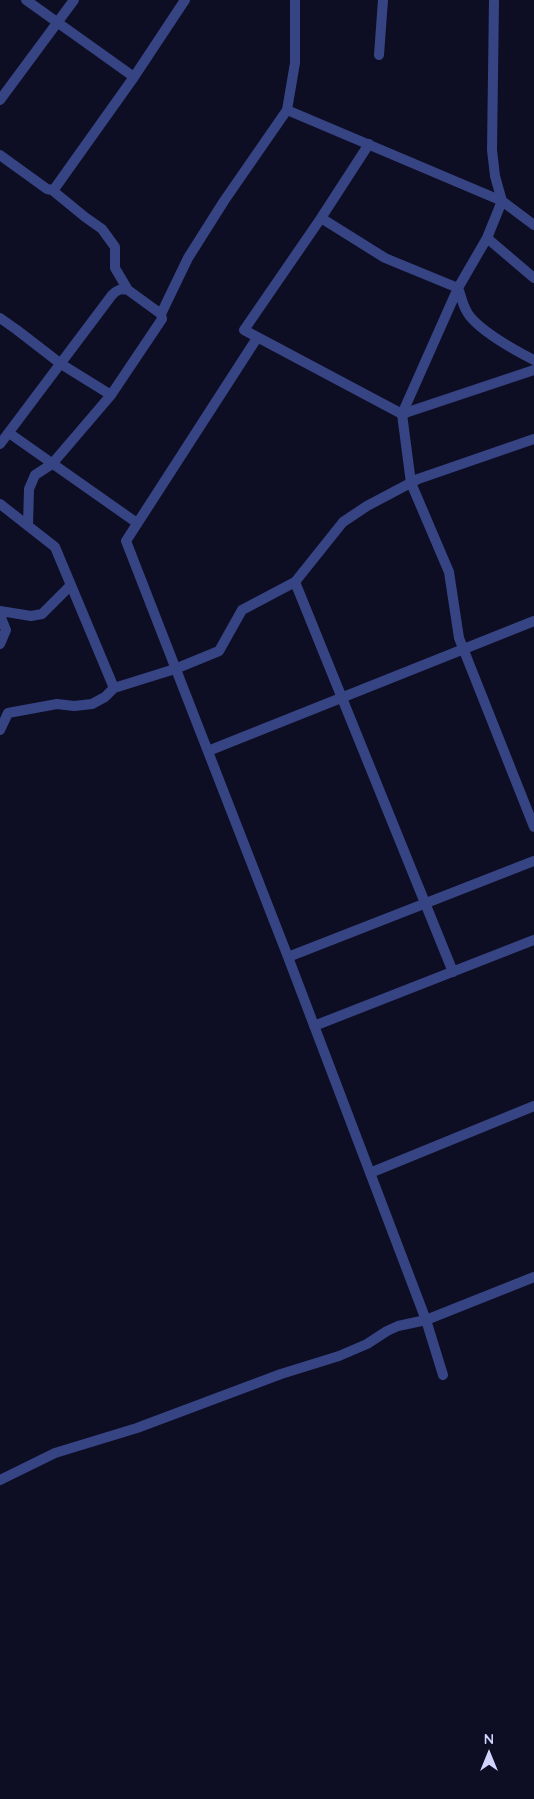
<!DOCTYPE html>
<style>
body{margin:0}
#map{position:relative;width:534px;height:1799px;overflow:hidden;background:#0d0e24;font-family:Quicksand,sans-serif}
canvas{display:block}
.north{position:absolute;left:464px;top:1729px;width:50px;height:50px;-webkit-text-stroke:4px #0d0e24;paint-order:stroke;rotate:0deg;font-size:14px;font-weight:700;line-height:20px;text-align:center;color:#d0d4ff}
.north::after{content:'';display:block;margin:auto;width:18px;height:22px;background:#d0d4ff;clip-path:polygon(50% 0,100% 100%,50% 72%,0 100%)}
</style>
<div id="map">
<canvas width="534" height="1799"></canvas>
<div class="north">N</div>
</div>
<script>
const ctx = document.querySelector('canvas').getContext('2d');
ctx.lineJoin = 'round';
function stroke(path, color, width, dash) { ctx.strokeStyle = color; ctx.lineWidth = width; ctx.lineCap = dash ? 'butt' : 'round'; ctx.setLineDash(dash || []); ctx.stroke(path); }
stroke(new Path2D(`
 M26,0L134,77
 M379,55L383,0
 M0,100L74,0
 M287,110L502,201L534,225
 M369,144L321,218L244,330L402,414L458,288L487,238L502,201L495,176L492,150L494,0
 M0,155L47,189L52,190L85,217L102,229L115,247V268L128,290L161,314L162,319L111,395L52,464L35,475L29,489L28,526
 M52,190L55,188L134,77L185,0
 M321,218L385,258L458,288C461,295 462,303 466,310C474,328 516,351 534,360
 M487,238L534,278
 M161,314L188,258L224,201L287,110L295,63V0
 M0,318L17,330L61,364L111,395
 M257,338L126,541L288,957L426,1320L443,1375
 M534,370L402,414L411,483L449,572L459,638L534,827
 M9,433L137,523
 M0,444L112,295C117,290 121,288 128,290
 M0,504L55,547L114,688
 M0,611L31,616L42,614L70,586
 M0,615L6,630L0,644
 M0,730L8,713L57,704L74,706L92,704L105,697L114,688L175,669L219,651L242,610L295,582
 M208,751L534,621
 M288,957L534,861
 M453,972L295,582L343,522L367,506L418,479L534,439
 M314,1026L534,940
 M370,1173L534,1106
 M0,1480L55,1453L137,1428L281,1374L339,1356L367,1344L387,1331L398,1326L426,1320L534,1277`), '#374484', 10);
</script>
